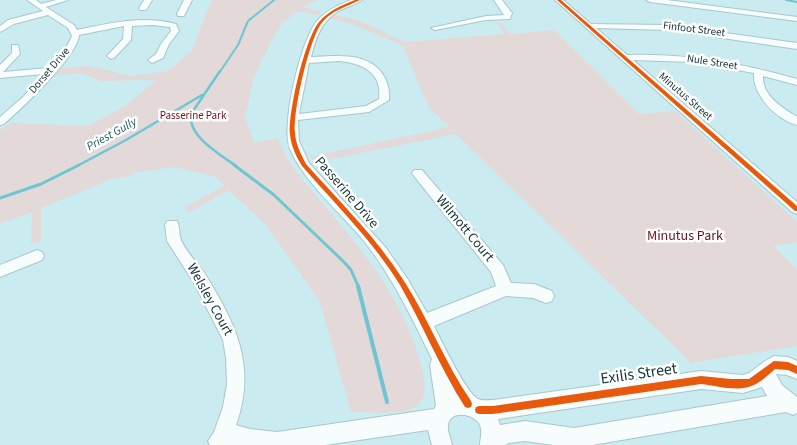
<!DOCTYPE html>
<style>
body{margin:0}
canvas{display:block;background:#caebf0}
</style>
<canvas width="797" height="445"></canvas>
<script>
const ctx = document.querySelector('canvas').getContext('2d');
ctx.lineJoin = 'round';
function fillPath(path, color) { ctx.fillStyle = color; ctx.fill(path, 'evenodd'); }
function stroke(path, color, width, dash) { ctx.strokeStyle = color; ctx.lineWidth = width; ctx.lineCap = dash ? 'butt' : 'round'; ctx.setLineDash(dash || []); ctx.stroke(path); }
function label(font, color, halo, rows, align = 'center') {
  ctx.font = font + ' "Source Sans 3",sans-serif'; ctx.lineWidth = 5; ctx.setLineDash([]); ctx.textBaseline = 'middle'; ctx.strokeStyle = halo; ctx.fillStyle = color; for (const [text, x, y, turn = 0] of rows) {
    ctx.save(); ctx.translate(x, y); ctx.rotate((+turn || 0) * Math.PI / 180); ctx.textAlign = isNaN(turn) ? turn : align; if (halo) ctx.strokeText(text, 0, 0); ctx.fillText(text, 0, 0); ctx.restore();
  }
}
fillPath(new Path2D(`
 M211,0H318L303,7L322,13L318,15L297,11L281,25L274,36L254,77L245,118L254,143L278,138L285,154L295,170C344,231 402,287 421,366C424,379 429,396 418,405C404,417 369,411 351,412L320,302L266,225L228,190L189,213L185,207L224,186L216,177L175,167L133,173L132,176L112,179L41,208V241L31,244L32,212L0,224V130L11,123L88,126L127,105L156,80L100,81L82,73L56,75L62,68L89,66L131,76L168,71L192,51Z
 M335,15L363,22L404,42L505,34L496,22H500L510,34L554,30L639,114L675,111L797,222V242L773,246L797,270V346L691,363L456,134L315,162L310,157L449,127L428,106L403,46L355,25L329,18Z`), '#e3d9d9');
stroke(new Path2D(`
 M786,0L797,2
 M219,73L238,45L248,21L274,0`), '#6dc7d2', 2);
stroke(new Path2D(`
 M220,71L193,111C182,133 221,155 236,166
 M77,166L126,140L202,95`), '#6dc7d2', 2.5);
stroke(new Path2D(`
 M234,165L274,195L345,263L351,270L359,288
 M0,198L41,184L79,165`), '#6dc7d2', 3);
stroke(new Path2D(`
 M358,286L387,402`), '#6dc7d2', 4);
const minor = new Path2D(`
 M27,0H36L41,4L56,0H68L46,7L74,25L77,30C109,23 144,15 176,24L179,31L169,44L163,58L152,63L148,60L156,54L161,44L171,31L170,27L152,25L132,26L131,40L114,58L111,59L107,56L123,39L124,26L79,35C78,56 21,109 4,124L0,125V117L24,96L43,74L0,78V65L12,53V45H18L20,54L3,72L48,68L67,46L72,36L68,28L48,15L14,24L0,32V26L8,20L43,11Z
 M144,0H152L146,10H140L139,8Z
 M184,0H192L184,16H178L177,14Z
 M351,0H362C355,5 347,7 340,10C321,21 316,38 311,57C336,56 371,51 385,78C388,85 390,92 389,100L369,112L298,120L299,141L309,163L386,248L407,278L427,313L496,286L491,272L414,176L412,173L414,170H422L503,265L511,283L534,284L552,291L554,296L552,301L546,303L533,298L506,296L434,326C441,340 466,393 478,399C482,401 488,400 493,400L701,371L743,375L749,373L765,361L774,356L788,357L797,361V379L787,375L776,374L782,385L797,397V413L793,415L786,412L592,445H553L525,441L509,443L505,445H480C480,440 482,434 481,429C480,414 450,408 448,425C447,431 451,439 452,445H432L428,430L325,445H210L208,441L214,432L223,407L227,384L226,358L223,340L194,283L167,241L165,225L167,221H177C180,227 179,234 181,240C186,252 198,263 205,274C236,324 257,366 236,425L250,429L277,432L434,409L436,406L430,365L432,359C412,318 393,278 364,241C342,214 303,181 290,149C281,124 300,44 316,22C325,11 338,5 351,0ZM339,61C361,63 383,72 379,99L366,106L299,114L309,63ZM762,387L767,396L574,428L525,421L500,425L498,419L701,389L743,393Z
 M494,0H502L512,13L510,19L486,20L435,30L431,28L486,16L504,15Z
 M555,0H563L591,24L668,25L797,43V49L668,30L596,28L627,55C686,53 741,63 797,79V85L763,76C762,96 782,107 797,117V125C777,120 752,95 754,73L691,62L633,60L797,202V214L792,212Z
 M646,0H667L797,17V21L650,2Z
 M37,250L42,252L44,256L42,260L0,277V265Z`);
stroke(minor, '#a9c7cb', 2);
fillPath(minor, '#f7fcfd');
fillPath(new Path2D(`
 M355,0H360C346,7 330,11 321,24C309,41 293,110 295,132C295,143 301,154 306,164C340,202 377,238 404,281C429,320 445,363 471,401L472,404L471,407L468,408L465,407C440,368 423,325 400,285C373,241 336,205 302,166C296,156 291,146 290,134C288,112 305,39 319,22C328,11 342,5 355,0Z
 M557,0H561L797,206V211H795Z
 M774,361L788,362L797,366V374L788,370L775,369C769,374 763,380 756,384C740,393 719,386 701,384L493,414H479L476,413L475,410L476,407L479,406H493L701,376L731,379H749Z`), '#e8590c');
label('11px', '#153539', '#fff', [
 ["Finfoot Street",694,30,7],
 ["Nule Street",712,63,9],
 ["Dorset Drive",50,71,-50],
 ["Minutus Street",685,97,41]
]);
label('11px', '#701315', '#fff', [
 ["Passerine Park",193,117]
]);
label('italic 12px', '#1f5e65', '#fff', [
 ["Priest Gully",112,135,-29]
]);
label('14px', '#153539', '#fff', [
 ["Passerine Drive",346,193,49],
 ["Wilmott Court",464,229,50],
 ["Welsley Court",209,300,61]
]);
label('14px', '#701315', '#fff', [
 ["Minutus Park",685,237]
]);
label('16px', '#153539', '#fff', [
 ["Exilis Street",639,375,-8]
]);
</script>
